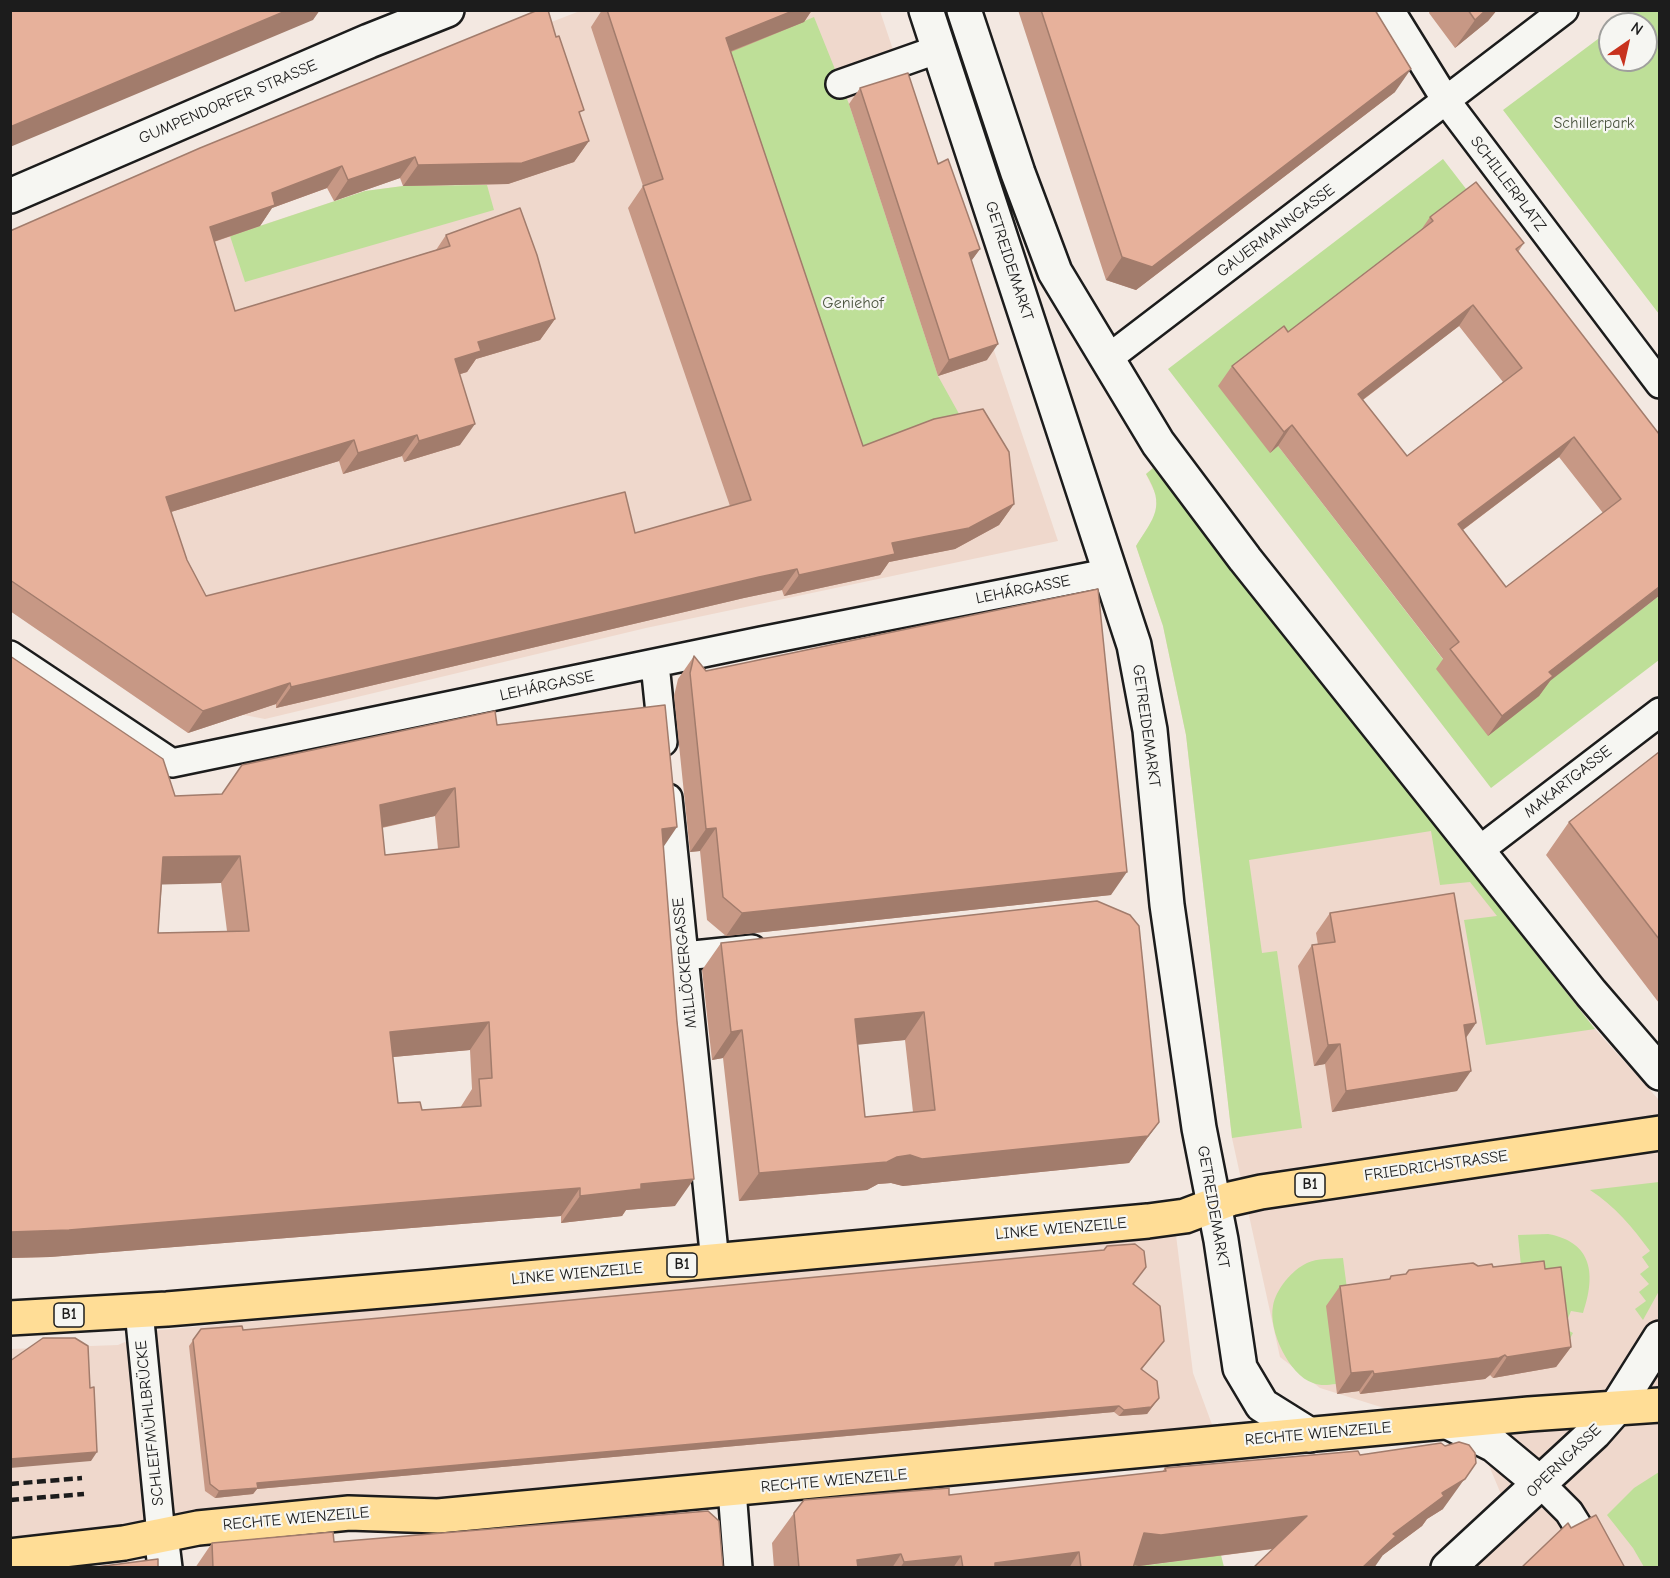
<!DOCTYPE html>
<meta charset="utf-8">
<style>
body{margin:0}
#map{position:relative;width:1670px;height:1578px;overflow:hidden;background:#f3e8e1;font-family:"Comic Neue",sans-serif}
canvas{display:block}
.frame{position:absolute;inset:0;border:12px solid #1c1c1c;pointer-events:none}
.north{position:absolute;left:1598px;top:12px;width:60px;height:60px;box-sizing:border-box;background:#f6f6f2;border:2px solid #9f9f9c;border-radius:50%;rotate:34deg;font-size:16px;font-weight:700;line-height:24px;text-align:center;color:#1c1c1c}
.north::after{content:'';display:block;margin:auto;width:21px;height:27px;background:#c8321e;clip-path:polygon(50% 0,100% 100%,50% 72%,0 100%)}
</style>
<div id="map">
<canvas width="1670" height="1578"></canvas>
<div class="frame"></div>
<div class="north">N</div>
</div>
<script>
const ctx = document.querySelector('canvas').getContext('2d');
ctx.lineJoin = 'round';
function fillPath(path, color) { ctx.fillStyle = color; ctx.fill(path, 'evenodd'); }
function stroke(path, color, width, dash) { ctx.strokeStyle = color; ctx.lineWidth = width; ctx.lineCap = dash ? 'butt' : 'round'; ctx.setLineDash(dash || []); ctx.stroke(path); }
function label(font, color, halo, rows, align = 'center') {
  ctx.font = font + ' "Comic Neue",sans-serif'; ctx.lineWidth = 4.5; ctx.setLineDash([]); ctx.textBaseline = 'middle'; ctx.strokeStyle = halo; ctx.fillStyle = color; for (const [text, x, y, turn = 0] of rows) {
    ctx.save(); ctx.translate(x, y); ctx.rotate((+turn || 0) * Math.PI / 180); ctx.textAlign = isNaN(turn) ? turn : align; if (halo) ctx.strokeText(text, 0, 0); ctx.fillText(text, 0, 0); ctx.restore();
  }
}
fillPath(new Path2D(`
 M580,11H880L1058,541L646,628L265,719L244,715L172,581L158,538L205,244L365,191L403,186L541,26Z
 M1153,468L1595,1029L1659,1100V1567H1458L1511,1518L1477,1437L1320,1388L1280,1357L1232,1138L1186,735L1163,626L1136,546L1157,513L1156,495L1146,474Z
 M1176,1235L1193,1373L1221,1449L11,1547L10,1349L118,1345L150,1331Z`), '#efd8cc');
fillPath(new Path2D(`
 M1635,11H1659V314L1503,110L1610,30V60H1646V24H1618Z
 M814,17L849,104L938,376L968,430L848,467L698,65Z
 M1443,159L1659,439L1462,202L1270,452L1278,446L1445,662L1535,692L1659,596V660L1491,788L1168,369Z
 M487,185L494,210L245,282L230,236L365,191L403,186Z
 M1153,468L1595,1029L1486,1045L1464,920L1497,916L1470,882L1440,885L1431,831L1249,860L1262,953L1277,951L1302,1128L1232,1138L1186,735L1163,626L1136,546C1154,517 1166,507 1146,474Z
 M1659,1182V1291L1643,1320L1635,1309L1646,1301L1639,1292L1649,1284L1640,1274L1649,1267L1642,1257L1650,1251C1632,1227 1615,1206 1590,1190Z
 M1548,1234C1593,1242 1596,1275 1583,1313L1571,1311L1564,1328L1573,1333L1561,1355L1521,1266L1518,1235Z
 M1343,1258L1347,1289L1336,1384C1327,1385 1321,1386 1313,1383C1289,1375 1268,1330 1273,1306C1276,1289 1292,1270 1307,1263C1317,1258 1332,1259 1343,1258Z
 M1659,1472V1567H1644L1633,1548L1607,1515L1634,1488Z
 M1144,1502L1149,1565L1221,1555L1224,1567L1122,1568Z`), '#bedf98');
const minor = new Path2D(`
 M1390,10L1447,102L1660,384
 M840,84L939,49
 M1106,360L1564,10
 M10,655L172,763L761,641L1112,572
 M655,664L663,742
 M668,798L715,1262
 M1477,852L1660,712
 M684,956L752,949
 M139,1311L161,1535
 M1541,1484L1569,1512L1604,1568
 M732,1490L738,1568`);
const tertiary = new Path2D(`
 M10,196L369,41L447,10
 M161,1535L165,1568`);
const secondary = new Path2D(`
 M926,10L1134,645L1150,730L1167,905L1199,1128L1221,1240L1240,1368L1262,1405L1310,1435
 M964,10L1018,173L1055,272L1158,443L1245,559L1591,993L1660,1073
 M1448,1422L1494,1445L1541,1484
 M1448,1568L1594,1433L1616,1408L1660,1338`);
const primary = new Path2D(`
 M10,1318L167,1309L429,1287L1148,1221L1185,1216L1230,1199L1261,1192L1660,1133
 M10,1556L124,1543L198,1528L349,1513L438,1516L1529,1414L1660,1405`);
stroke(minor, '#1c1c1c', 32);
stroke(tertiary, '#1c1c1c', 38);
stroke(secondary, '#1c1c1c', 38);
stroke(primary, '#1c1c1c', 38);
stroke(minor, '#f6f6f2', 27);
stroke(tertiary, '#f6f6f2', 33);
stroke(secondary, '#f6f6f2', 33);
stroke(primary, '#ffdd96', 33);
stroke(new Path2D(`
 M10,1484L82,1478
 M10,1500L84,1494`), '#1c1c1c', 4.5, [9, 4.5]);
fillPath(new Path2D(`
 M602,10H812L804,22L731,52L863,446L1014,504L999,525L955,549L889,562L880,575L784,596L782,590L744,598L276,708V704L188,733L10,611V231L580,116L589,141L574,162L508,184L403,186L400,178L334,201L327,188L272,208L260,226L214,242L235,311L436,250L446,235L555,319L540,340L476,359L467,372L460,374V445L404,462L402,456L343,474L339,461L171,512L187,560L206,596L635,533L730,506L628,208L643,186L591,27Z
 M1018,10H1375L1395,92L1136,290L1106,280Z
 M1430,10H1497L1488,21L1455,48L1429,13Z
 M860,88L938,164L980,249L971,261L987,360L938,376L849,104Z
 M1430,217L1524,243L1518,252L1659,434L1550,681L1539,696L1488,736L1436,669L1443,659L1278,446L1270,453L1218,386L1232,366L1288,332L1421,230ZM1459,326L1503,382L1407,456L1363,400ZM1559,457L1603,513L1506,587L1463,530Z
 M10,656L175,796L222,794L242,765L497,725L663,848L675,1206L626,1210L622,1216L561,1223V1216L50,1257L10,1258ZM435,816L438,849L385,855L382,828ZM221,883L227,931L158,933L162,884ZM470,1050L472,1089L460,1108L422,1110L398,1103L393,1057Z
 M694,656L706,671L1111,895L726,936L707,920L700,851L690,852L674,696L678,679Z
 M1659,752V1003L1546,855L1569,822Z
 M1097,901L1159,1122L1129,1163L903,1186L891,1183L878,1184L867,1190L739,1201L723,1058L712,1060L702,970L721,943ZM905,1040L913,1112L865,1117L858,1044Z
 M1330,913L1476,1023L1466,1038L1457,1091L1332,1112L1325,1064L1314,1066L1298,966L1312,945H1318L1316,933Z
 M1478,1266L1545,1269L1571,1347L1556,1367L1493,1378L1490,1375L1485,1379L1360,1394L1359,1391L1337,1394L1326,1306L1340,1286L1388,1280L1391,1276Z
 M1133,1284L1164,1341L1142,1369L1159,1398L1147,1414L1119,1416L1114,1412L257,1489L253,1494L215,1498L205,1491L189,1346L201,1329L243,1330Z
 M1360,1455L1443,1509L1427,1519L1422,1526L1383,1555L1273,1549L1139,1566L1134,1565L1133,1568H774L772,1543L794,1513L1162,1472L1165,1468Z
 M334,1542L723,1568H195L212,1543Z`), '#c79885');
fillPath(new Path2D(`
 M288,10H320L313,20L10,147V127Z
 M795,10H812L804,22L711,59L726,38Z
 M1486,10H1497L1488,21L1455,48L1475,20Z
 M1411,69L1395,92L1136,290L1106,280L1122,257Z
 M589,141L574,162L508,184L403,186L418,165Z
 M415,157L400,178L334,201L348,180Z
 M342,166L327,188L272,208L260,226L195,248L210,227L272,193Z
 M980,249L969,264V253Z
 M1473,305L1459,326L1344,414L1358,394Z
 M555,319L540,340L476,359L467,372L441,380L455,359L478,342Z
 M998,344L987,360L938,376L949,360Z
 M475,424L460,445L404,462L419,441Z
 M1292,425L1278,446L1270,453L1284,432Z
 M417,435L402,456L343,474L358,453Z
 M1574,437L1559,457L1444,544L1458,524Z
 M354,440L339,461L151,518L166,497Z
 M1014,504L999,525L955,549L889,562L880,575L784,596L799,575L892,543Z
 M797,569L782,590L744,598L276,708L291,687L759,577Z
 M1659,587V596L1550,681L1539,696L1488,736L1502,716L1549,672Z
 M290,683L276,704L188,733L203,711Z
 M455,788L435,816L360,832L380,805Z
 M677,827L658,855L662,829Z
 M716,828L700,851L690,852L706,829Z
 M240,856L221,883L144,885L163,857Z
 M1127,872L1111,895L726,936L742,913Z
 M924,1012L905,1040L836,1047L855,1019Z
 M489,1022L470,1050L371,1059L390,1032Z
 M1476,1023L1462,1043L1464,1025Z
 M742,1030L723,1058L712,1060L731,1032Z
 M1340,1044L1325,1064L1314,1066L1328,1045Z
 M1471,1071L1457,1091L1332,1112L1346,1091Z
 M1159,1122L1129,1163L903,1186L891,1183L878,1184L867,1190L739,1201L759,1173L897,1157Z
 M694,1179L675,1206L626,1210L622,1216L561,1223L580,1196L641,1184Z
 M580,1188L561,1216L50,1257L10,1258V1232Z
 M1571,1347L1556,1367L1493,1378L1507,1357Z
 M1505,1355L1490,1375L1485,1379L1360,1394L1374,1374Z
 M1373,1371L1359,1391L1337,1394L1351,1373Z
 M1159,1398L1147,1414L1119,1416L1124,1410Z
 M1119,1406L1114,1412L257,1489L253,1494L215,1498L219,1491L257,1483Z
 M97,1452L91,1461L10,1468V1459Z
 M1476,1463L1443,1509L1427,1519L1422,1526L1383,1555L1374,1568H1362L1393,1534L1442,1493Z
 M1307,1516L1286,1547L1139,1566L1122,1564L1144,1533Z
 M1079,1552L1069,1568H991L995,1563Z
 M901,1554L892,1568H852L857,1560Z
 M961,1556L953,1568H900L904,1562Z`), '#a27c6c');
const building = new Path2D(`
 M10,10H288L10,127Z
 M538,10H548L556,37L559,36L584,110L579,112L589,141L522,163L418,165L415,157L348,180L342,166L272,193L275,205L210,227L235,311L450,246L446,235L520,208L537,255L555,319L478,342L481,351L455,359L475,424L419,441L417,435L358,453L354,440L166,497L187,560L206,596L625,492L635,533L751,500L643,186L663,179L607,10H795L726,38L863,446L934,419L983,409L1009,452L1014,504L969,528L892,543L895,554L799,575L797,569L759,577L291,687L290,683L203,711L10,580V231L200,148Z
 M1041,10H1375L1411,69L1152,267L1122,257Z
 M1468,10H1486L1475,20Z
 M908,73L938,164L948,159L980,249L969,253L998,344L949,360L860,88Z
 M1476,182L1524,243L1516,249L1659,434V587L1549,672L1553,676L1502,716L1450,649L1459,642L1292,425L1284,432L1232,366L1284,326L1288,332L1433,221L1430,217ZM1473,305L1522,368L1407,456L1358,394ZM1574,437L1621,499L1506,587L1458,524Z
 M1098,589L1127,872L742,913L723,897L716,828L706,829L690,673L694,656L706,671Z
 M10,656L163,759L175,796L222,794L242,765L495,711L497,725L665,705L677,827L662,829L677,1022L694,1179L641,1184V1189L580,1196V1188L69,1230L10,1232ZM455,788L459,847L385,855L380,805ZM240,856L249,931L158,933L163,857ZM489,1022L492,1078L479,1079L481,1106L422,1110L420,1102L398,1103L390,1032Z
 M1659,752V939L1569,822Z
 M1454,893L1476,1023L1464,1025L1471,1071L1346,1091L1340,1044L1328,1045L1312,945L1335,942L1330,913Z
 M1097,901L1130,915L1139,926L1159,1122L1148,1136L922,1159L910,1155L897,1157L887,1162L759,1173L742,1030L731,1032L721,943ZM924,1012L935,1110L865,1117L855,1019Z
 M1135,1244L1144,1251L1146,1267L1133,1284L1160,1306L1164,1341L1141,1369L1157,1381L1159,1398L1151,1407L1124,1410L1119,1406L257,1483L258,1488L219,1491L210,1484L193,1340L201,1329L242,1326L243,1330L380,1318L1104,1250L1107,1246Z
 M1544,1261L1545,1269L1561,1267L1571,1347L1507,1357L1505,1355L1499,1358L1374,1374L1373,1371L1351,1373L1340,1286L1390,1279L1391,1276L1406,1274L1409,1270L1473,1263L1478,1266L1492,1264L1493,1267Z
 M43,1338H75L88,1346L90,1388L94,1387L97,1452L10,1459V1361Z
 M1459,1442L1469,1445L1475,1453L1476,1463L1465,1479L1442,1493L1444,1496L1393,1534L1396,1536L1362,1568H1253L1307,1516L1161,1535L1144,1533L1133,1568H1081L1079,1552L995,1563V1568H963L961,1556L904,1562L901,1554L857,1560L858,1568H799L794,1513L804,1500L949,1488V1495L1166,1471L1165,1468L1358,1451L1360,1455L1441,1443L1445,1446Z
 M708,1511L719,1521L723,1568H213L212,1543L333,1532L334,1542Z
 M1596,1515L1625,1568H1521L1568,1523L1571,1528Z
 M158,1559V1568H88Z`);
fillPath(building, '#e7b19b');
stroke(building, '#a27c6c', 1.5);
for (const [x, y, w] of [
 [1310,1185,30],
 [682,1265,30],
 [69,1315,30]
]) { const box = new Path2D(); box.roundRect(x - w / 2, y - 12, w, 24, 4.5); ctx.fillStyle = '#f6f6f2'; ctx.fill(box); stroke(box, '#1c1c1c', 1.5); }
label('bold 15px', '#1c1c1c', null, [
 ["B1",1310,1185],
 ["B1",682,1265],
 ["B1",69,1315]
]);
label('16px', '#1c1c1c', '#f6f6f2', [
 ["GUMPENDORFER STRASSE",228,102,-23],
 ["SCHILLERPLATZ",1508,184,53],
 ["GAUERMANNGASSE",1276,231,-37],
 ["GETREIDEMARKT",1009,261,72],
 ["LEHÁRGASSE",1023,590,-11],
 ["LEHÁRGASSE",547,686,-12],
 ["GETREIDEMARKT",1146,726,82],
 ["MAKARTGASSE",1568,782,-38],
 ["MILLÖCKERGASSE",685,963,-96],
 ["FRIEDRICHSTRASSE",1436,1166,-8],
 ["GETREIDEMARKT",1213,1207,80],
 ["LINKE WIENZEILE",1061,1229,-5],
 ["LINKE WIENZEILE",577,1274,-5],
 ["SCHLEIFMÜHLBRÜCKE",150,1423,-96],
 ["RECHTE WIENZEILE",1318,1434,-5],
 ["OPERNGASSE",1564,1461,-44],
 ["RECHTE WIENZEILE",834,1481,-5],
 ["RECHTE WIENZEILE",296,1519,-5]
]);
label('16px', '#4d5641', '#f6f6f2', [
 ["Schillerpark",1594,123],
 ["Geniehof",853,303]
]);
</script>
